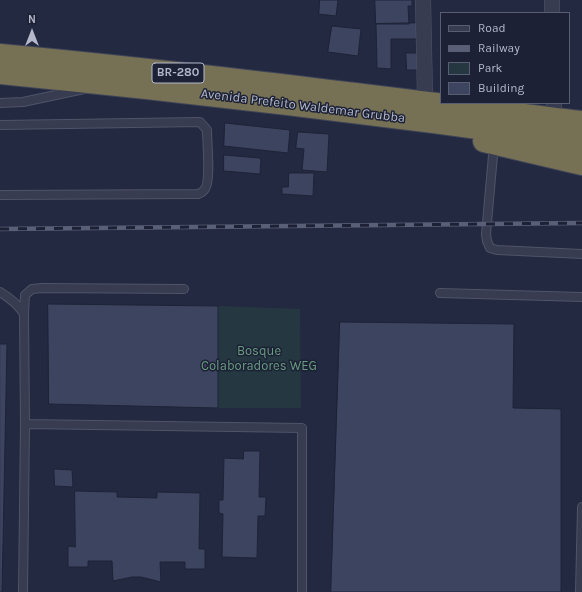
<!DOCTYPE html>
<style>
body{margin:0}
#map{position:relative;width:582px;height:592px;overflow:hidden;background:#232940;font-family:Karla,sans-serif}
canvas{display:block}
.legend{position:absolute;left:440px;top:12px;width:130px;height:92px;box-sizing:border-box;background:#1c2135;border:1px solid #595d71;margin:0;padding:5px 7px;list-style:none;font-size:12px;color:#b4b8cb}
.legend li{display:flex;align-items:center;gap:8px;height:20px}
.legend b{width:20px;border:1px solid #595d71}
.north{position:absolute;left:12px;top:12px;width:40px;height:40px;-webkit-text-stroke:3px #1c2135;paint-order:stroke;rotate:0deg;font-size:11px;font-weight:700;line-height:16px;text-align:center;color:#b4b8cb}
.north::after{content:'';display:block;margin:auto;width:14px;height:18px;background:#b4b8cb;clip-path:polygon(50% 0,100% 100%,50% 72%,0 100%)}
</style>
<div id="map">
<canvas width="582" height="592"></canvas>
<ul class="legend">
<li><b style="height:5px;background:#373c50"></b>Road</li>
<li><b style="height:5px;background:#595f77"></b>Railway</li>
<li><b style="height:11px;background:#253841"></b>Park</li>
<li><b style="height:11px;background:#3d445f"></b>Building</li>
</ul>
<div class="north">N</div>
</div>
<script>
const ctx = document.querySelector('canvas').getContext('2d');
ctx.lineJoin = 'round';
function fillPath(path, color) { ctx.fillStyle = color; ctx.fill(path, 'evenodd'); }
function stroke(path, color, width, dash) { ctx.strokeStyle = color; ctx.lineWidth = width; ctx.lineCap = dash ? 'butt' : 'round'; ctx.setLineDash(dash || []); ctx.stroke(path); }
function label(font, color, halo, rows, align = 'center') {
  ctx.font = font + ' Karla,sans-serif'; ctx.lineWidth = 3; ctx.setLineDash([]); ctx.textBaseline = 'middle'; ctx.strokeStyle = halo; ctx.fillStyle = color; for (const [text, x, y, turn = 0] of rows) {
    ctx.save(); ctx.translate(x, y); ctx.rotate((+turn || 0) * Math.PI / 180); ctx.textAlign = isNaN(turn) ? turn : align; if (halo) ctx.strokeText(text, 0, 0); ctx.fillText(text, 0, 0); ctx.restore();
  }
}
fillPath(new Path2D(`
 M218,306L300,309L301,408H218Z`), '#253841');
const building = new Path2D(`
 M320,0H338L336,16L319,14Z
 M375,0H412V6H408L409,24H376Z
 M420,23V39H391V69L377,68L376,24Z
 M332,26L361,29L358,56L328,52Z
 M406,53H419L420,70H407Z
 M225,123L290,130L288,153L224,146Z
 M298,132L329,134L327,172L302,170L304,149L296,148Z
 M224,155L259,158L261,160L260,174L224,171Z
 M289,173H314L313,196L282,194V187H288Z
 M48,304L218,306V408L49,404Z
 M340,322L514,324L513,408L561,409V592H331Z
 M0,344H7L2,592H0Z
 M244,451H260L259,497H266L265,516H258L257,558L222,557L223,514L219,513V500H223L224,458L243,459Z
 M54,469L72,470L73,487L55,486Z
 M75,491L117,492V497L157,498V492L200,493L199,549H205V569H185V562H160L161,582L141,577H132L113,581L112,561H88V567H68V546L75,547Z`);
fillPath(building, '#3d445f');
stroke(building, '#1e2337', 1);
const lane = new Path2D(`
 M0,103L23,102L84,89
 M0,125L200,122L207,130C207,142 211,181 205,189C203,192 201,193 198,194L0,195
 M494,144L486,234L487,241L490,248L497,250L582,254
 M0,292C10,298 18,304 24,314L25,424L23,592
 M440,293L582,297
 M24,313L25,295L32,289L42,288L184,289
 M25,424L302,428V592
 M580,592L582,507`);
const street = new Path2D(`
 M423,0L425,96
 M552,0V13
 M554,103V108`);
const highway = new Path2D(`
 M0,55C195,73 388,98 582,122
 M0,73C194,92 388,115 582,142
 M484,141L582,164`);
stroke(lane, '#4f5468', 10);
stroke(street, '#4f5468', 16);
stroke(highway, '#3f4458', 24);
stroke(lane, '#373c50', 8);
stroke(street, '#373c50', 15);
stroke(highway, '#767054', 22);
const rail = new Path2D(`
 M0,229L582,223`);
stroke(rail, '#595f77', 4.5);
stroke(rail, '#1c2135', 3, [9]);
for (const [x, y, w] of [
 [178,73,52]
]) { const box = new Path2D(); box.roundRect(x - w / 2, y - 10, w, 20, 3); ctx.fillStyle = '#1c2135'; ctx.fill(box); stroke(box, '#b4b8cb', 1); }
label('bold 12px', '#b4b8cb', null, [
 ["BR-280",178,73]
]);
label('13px', '#b4b8cb', '#1c2135', [
 ["Avenida Prefeito Waldemar Grubba",303,106,7]
]);
label('13px', '#699d80', '#1c2135', [
 ["Bosque",259,351],
 ["Colaboradores WEG",259,366]
]);
</script>
